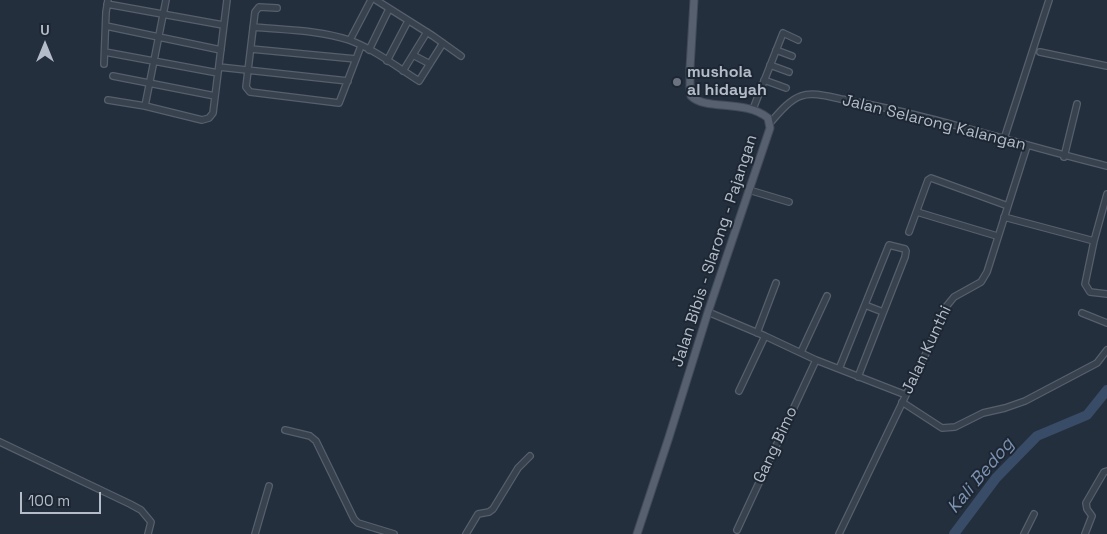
<!DOCTYPE html>
<style>
body{margin:0}
#map{position:relative;width:1107px;height:534px;overflow:hidden;background:#242f3e;font-family:"Space Grotesk",sans-serif}
canvas{display:block}
.north{position:absolute;left:20px;top:20px;width:50px;height:50px;-webkit-text-stroke:4px #1d2633;paint-order:stroke;rotate:0deg;font-size:14px;font-weight:700;line-height:20px;text-align:center;color:#b4bcc9}
.north::after{content:'';display:block;margin:auto;width:18px;height:22px;background:#b4bcc9;clip-path:polygon(50% 0,100% 100%,50% 72%,0 100%)}
.scale{position:absolute;left:20px;top:492px;width:81px;height:22px;box-sizing:border-box;border:2px solid #b4bcc9;border-top:0;padding-left:6px;font-size:15px;line-height:18px;white-space:nowrap;color:#b4bcc9;-webkit-text-stroke:4px #1d2633;paint-order:stroke}
</style>
<div id="map">
<canvas width="1107" height="534"></canvas>
<div class="north">U</div>
<div class="scale">100 m</div>
</div>
<script>
const ctx = document.querySelector('canvas').getContext('2d');
ctx.lineJoin = 'round';
function stroke(path, color, width, dash) { ctx.strokeStyle = color; ctx.lineWidth = width; ctx.lineCap = dash ? 'butt' : 'round'; ctx.setLineDash(dash || []); ctx.stroke(path); }
function label(font, color, halo, rows, align = 'center') {
  ctx.font = font + ' "Space Grotesk",sans-serif'; ctx.lineWidth = 4; ctx.setLineDash([]); ctx.textBaseline = 'middle'; ctx.strokeStyle = halo; ctx.fillStyle = color; for (const [text, x, y, turn = 0] of rows) {
    ctx.save(); ctx.translate(x, y); ctx.rotate((+turn || 0) * Math.PI / 180); ctx.textAlign = isNaN(turn) ? turn : align; if (halo) ctx.strokeText(text, 0, 0); ctx.fillText(text, 0, 0); ctx.restore();
  }
}
stroke(new Path2D(`
 M954,534L996,478L1037,436L1087,415L1107,390`), '#394c67', 10);
const minor = new Path2D(`
 M166,0L145,106L202,120L209,118L213,113L227,0
 M376,0L433,36L461,56
 M107,4L223,25
 M277,8L259,7L255,12L246,87L250,92L339,103L361,46
 M106,26L221,50
 M253,27C285,30 319,30 349,40C374,49 397,67 419,81L443,43
 M350,40L371,0
 M251,49L356,59
 M369,50L389,9
 M776,50L792,56
 M105,52L218,73
 M1040,52L1107,66
 M413,55L430,64
 M387,61L408,21
 M104,64L106,12L108,0
 M770,65L789,72
 M219,67L348,81
 M403,71L427,32
 M113,76L215,96
 M764,80L786,88
 M108,100L145,106
 M753,109L783,33L798,40
 M770,123C778,114 789,100 801,96C814,91 833,98 846,100C935,116 1020,145 1107,166
 M1004,139L1049,0
 M1064,157L1077,104
 M749,190L789,202
 M917,212L997,236
 M1004,217L1094,241L1107,194
 M909,232L928,180L931,178L1008,206
 M1094,241L1085,284L1090,292L1107,294
 M865,305L883,312
 M708,312L765,336L816,360L906,395
 M1082,313L1107,323
 M757,333L776,283
 M801,352L827,296
 M839,369L889,245L905,249L906,251L905,257L858,377
 M739,391L765,336
 M902,402L942,428L955,427L983,413L1005,408L1025,401L1097,363L1107,350
 M285,430L310,436L316,441L354,519L358,523L394,534
 M0,442L130,504L141,510L151,522L148,534
 M737,530L816,360
 M255,534L269,486
 M466,534L478,514L489,512L493,509L518,468L530,456
 M839,534L930,345L945,308L954,297L981,282L987,272L1027,146
 M1024,534L1034,514
 M1085,534L1092,516L1087,509L1086,503L1104,472L1107,471`);
const major = new Path2D(`
 M637,534L669,437L708,312L770,128L768,118C745,99 706,111 691,96L690,88V68L694,0`);
stroke(minor, '#565f6c', 8);
stroke(major, '#414a57', 9);
stroke(minor, '#38414e', 5.5);
stroke(major, '#56606e', 7);
for (const [x, y, r, color] of [
 [677,82,5,"#6b7280"]
]) { const dot = new Path2D(); dot.arc(x, y, r, 0, 2 * Math.PI); ctx.fillStyle = color; ctx.fill(dot); stroke(dot, '#1d2633', 2); }
label('bold 16px', '#b4bcc9', '#1d2633', [
 ["mushola",687,73],
 ["al hidayah",687,91]
], 'left');
label('16px', '#b4bcc9', '#1d2633', [
 ["Jalan Selarong Kalangan",934,123,14],
 ["Jalan Bibis - Slarong - Pajangan",715,251,-72],
 ["Jalan Kunthi",927,350,-65],
 ["Gang Bimo",776,445,-65]
]);
label('italic 18px', '#7c92b1', '#1d2633', [
 ["Kali Bedog",981,476,-50]
]);
</script>
